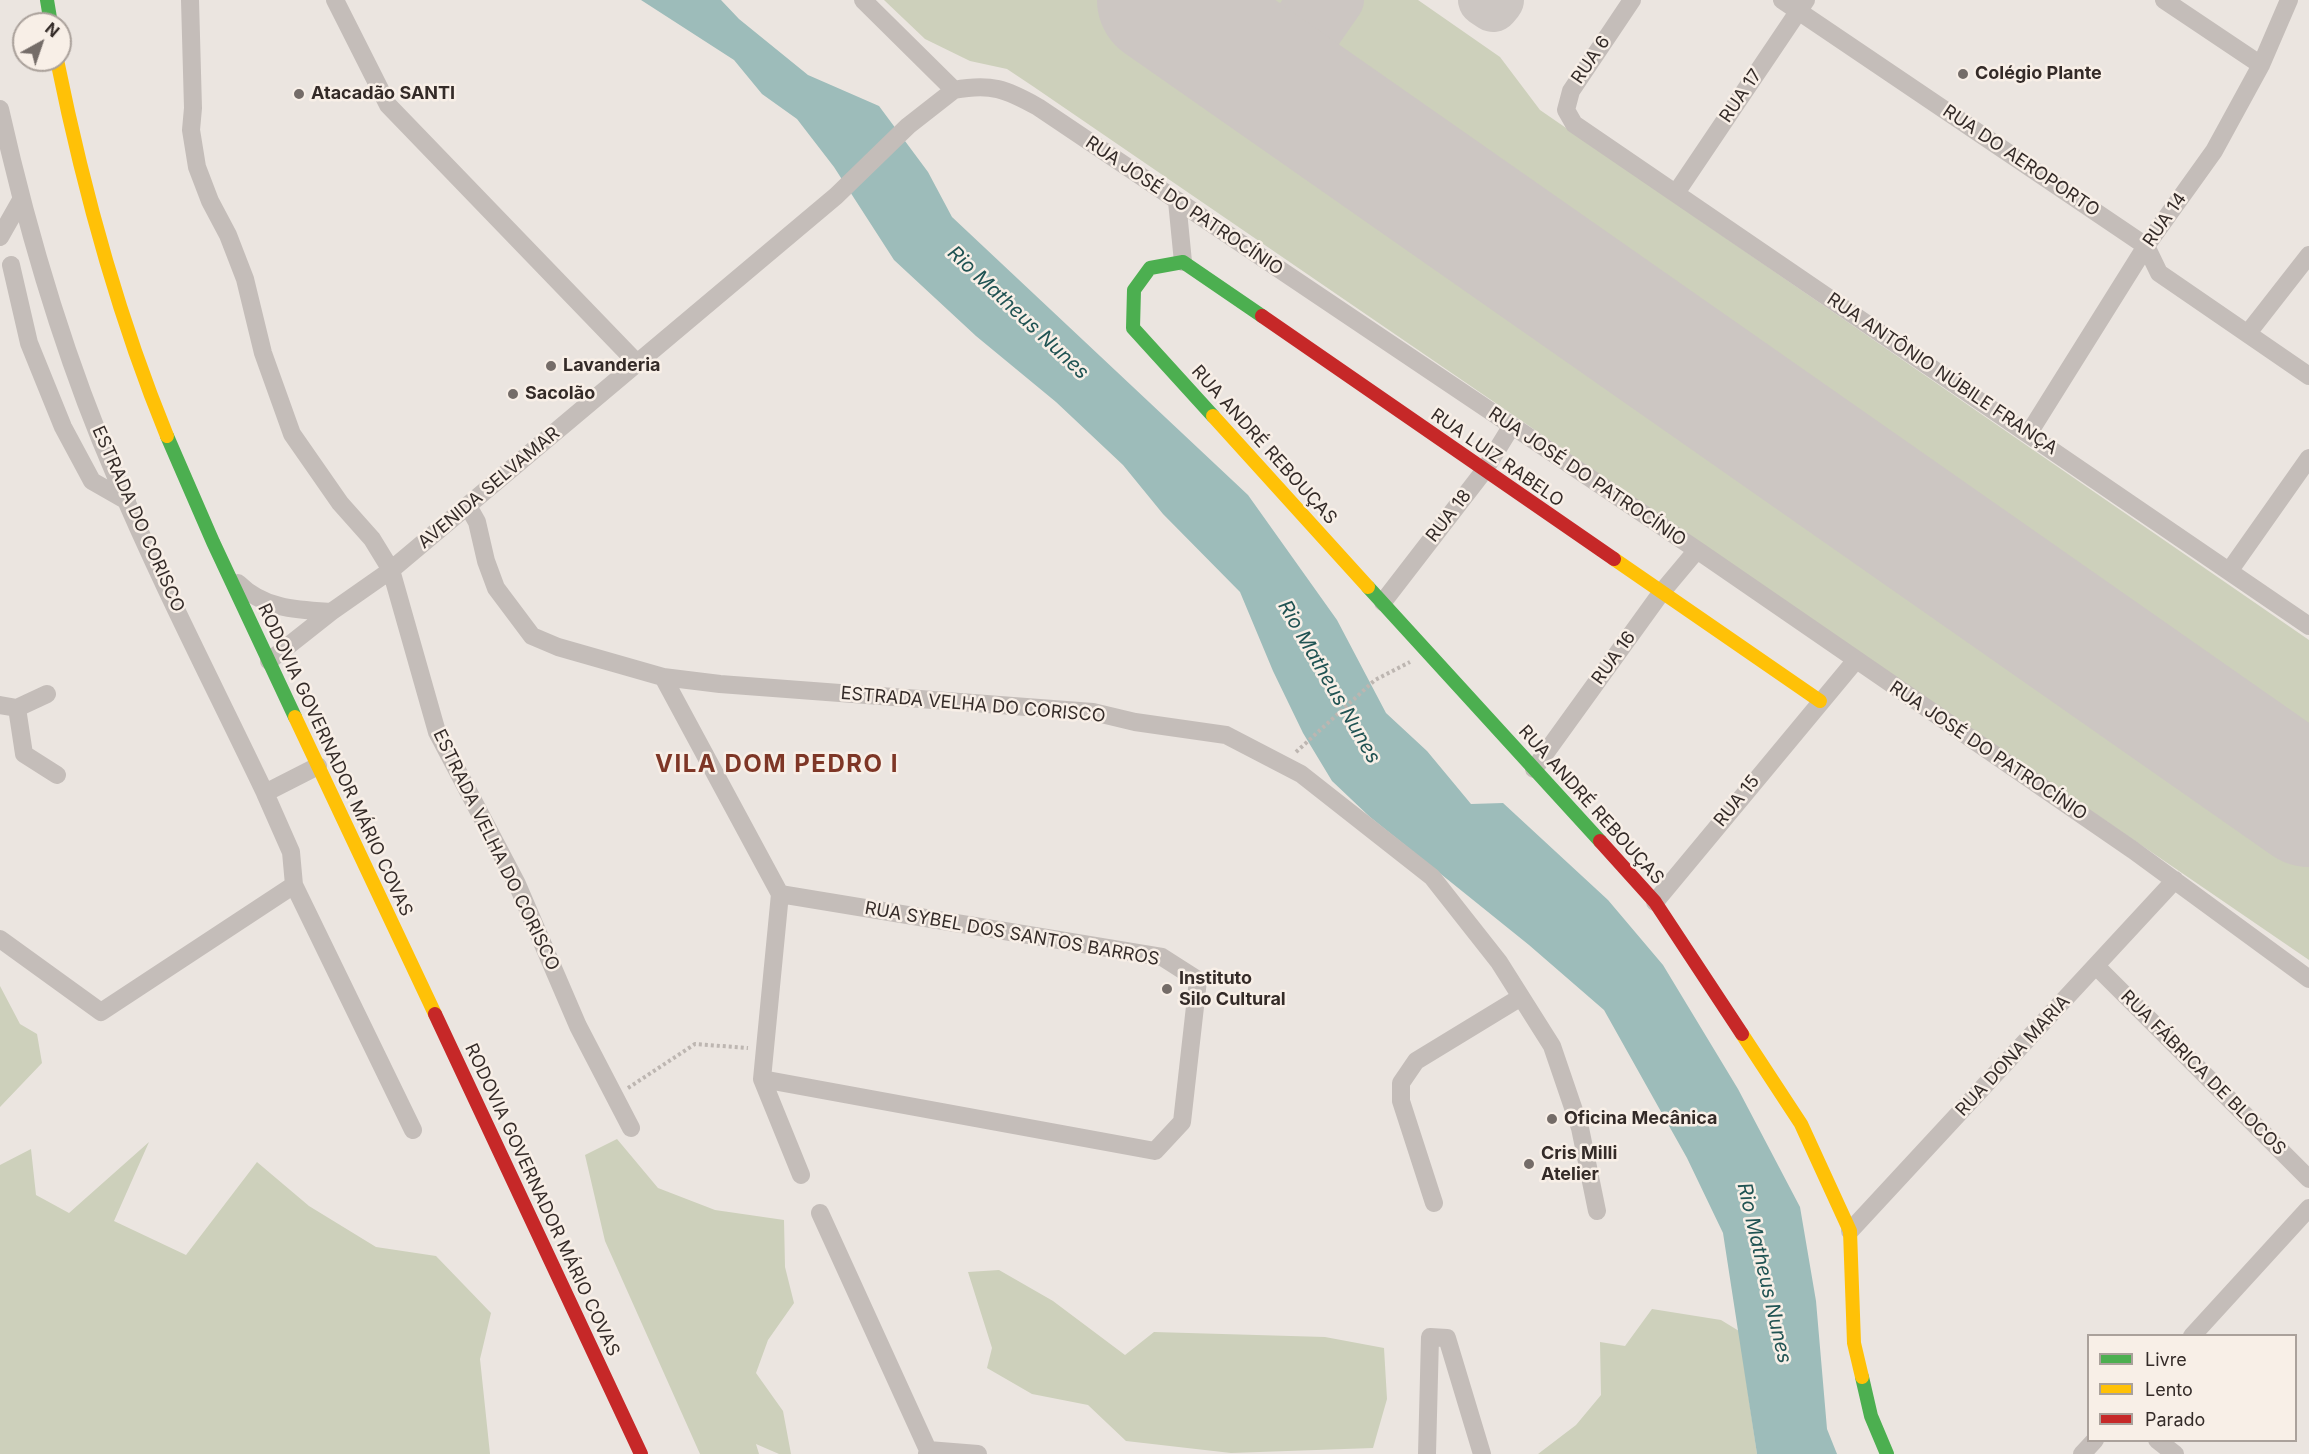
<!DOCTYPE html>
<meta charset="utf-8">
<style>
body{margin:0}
#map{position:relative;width:2309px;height:1454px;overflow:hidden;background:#ebe5e0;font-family:Inter,sans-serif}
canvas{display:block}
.legend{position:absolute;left:2087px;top:1334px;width:210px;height:108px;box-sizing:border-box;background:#f8efe7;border:2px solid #aaa19b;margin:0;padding:8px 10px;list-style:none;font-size:18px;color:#342b28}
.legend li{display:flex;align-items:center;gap:12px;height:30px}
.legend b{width:30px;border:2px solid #aaa19b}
.north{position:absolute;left:12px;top:12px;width:60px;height:60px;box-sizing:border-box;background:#f8efe7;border:2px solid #aaa19b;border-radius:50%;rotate:40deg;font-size:16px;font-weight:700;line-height:24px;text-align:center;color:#342b28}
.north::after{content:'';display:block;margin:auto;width:21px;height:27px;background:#746c68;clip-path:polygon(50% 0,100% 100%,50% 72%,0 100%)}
</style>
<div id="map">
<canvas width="2309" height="1454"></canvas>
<ul class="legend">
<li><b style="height:8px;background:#4caf50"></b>Livre</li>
<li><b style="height:8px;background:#ffc107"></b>Lento</li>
<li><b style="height:8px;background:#c62828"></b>Parado</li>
</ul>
<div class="north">N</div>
</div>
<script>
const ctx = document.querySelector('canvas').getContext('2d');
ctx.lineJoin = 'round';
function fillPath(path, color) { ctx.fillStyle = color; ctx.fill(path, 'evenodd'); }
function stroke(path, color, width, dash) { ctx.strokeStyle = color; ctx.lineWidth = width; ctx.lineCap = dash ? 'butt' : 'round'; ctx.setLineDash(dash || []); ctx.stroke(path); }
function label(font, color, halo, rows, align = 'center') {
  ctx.font = font + ' Inter,sans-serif'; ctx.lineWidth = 5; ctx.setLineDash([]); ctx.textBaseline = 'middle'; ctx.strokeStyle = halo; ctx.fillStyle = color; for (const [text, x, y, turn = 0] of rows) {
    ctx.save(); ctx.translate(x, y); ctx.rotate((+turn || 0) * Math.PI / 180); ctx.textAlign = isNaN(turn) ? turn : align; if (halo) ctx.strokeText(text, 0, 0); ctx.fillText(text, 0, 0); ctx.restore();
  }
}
fillPath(new Path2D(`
 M884,0H1104L2309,842V960L1034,87L1007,69L970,61L925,39Z
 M1219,0H1299L1282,24L1254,25Z
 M1353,0H1418L1500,57L1540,110L2309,640V763L1323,74L1321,45Z
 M0,986L20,1024L37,1034L42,1063L0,1107Z
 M617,1139L658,1188L715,1210L784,1220L785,1267L794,1303L768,1340L756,1373L783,1411L791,1454H779L756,1444L759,1454H700L605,1241L585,1155Z
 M149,1142L114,1221L186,1255L257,1162L309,1206L376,1247L436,1256L491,1313L480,1359L490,1454H0V1165L31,1149L36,1195L69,1213Z
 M999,1270L1053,1301L1125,1355L1154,1332L1325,1337L1384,1348L1387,1399L1373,1448L1231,1453L1126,1441L1088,1405L1032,1394L987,1368L992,1348L968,1272Z
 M1652,1309L1721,1320L1739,1331L1757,1454H1538L1576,1425L1601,1395L1600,1342L1625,1346Z`), '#cdd0bb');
fillPath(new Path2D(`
 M641,0H721L739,19L808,75L879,106L928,172L952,217L1248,495L1337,620L1386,713L1427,751L1471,804L1503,803L1608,900L1663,965L1738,1089L1800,1207L1816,1301L1827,1429L1837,1454H1757L1723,1233L1687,1158L1604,1010L1529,945L1370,817L1332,781L1303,733L1273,671L1240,592L1163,514L1123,465L1056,402L976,336L894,260L834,167L797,119L762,94L734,60Z`), '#9dbcba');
stroke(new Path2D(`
 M1484,0L1493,6L1498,0
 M1230,47L1289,36L1314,0
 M1302,98L1306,46L1338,0`), '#ccc6c2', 52);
stroke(new Path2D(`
 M1162,0L2309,802`), '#ccc6c2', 130);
stroke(new Path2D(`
 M1296,752L1375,680L1410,662
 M628,1088L695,1044L748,1048`), '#bdb6b1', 4, [3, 3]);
stroke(new Path2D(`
 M190,0L193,108L191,130L197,167L210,201L228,235L245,279L263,353L292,434L340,503L372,539L391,570L437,732L517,884L578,1026L631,1128
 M335,0L388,105L637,363
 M863,0L954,90C991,83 1006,89 1038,107L1697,550L2133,850L2309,979
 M1632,0L1571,91L1566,110L1574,124L2309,626
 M1782,0L2146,246L2159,273L2309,376
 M2164,0L2261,65
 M0,109C28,234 65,359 116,477C161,584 215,688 265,793L318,766
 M1676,193L1806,0
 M1177,201L1183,262
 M0,237L21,200
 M11,265L29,343L63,427L92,481L127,501
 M2248,333L2309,255
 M2029,433L2146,246L2214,151L2261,65L2289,0
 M468,506L477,522L486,561L496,588L532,636L558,647L663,677L720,684L1093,712L1135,722L1226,735L1301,774L1432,877L1499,962L1552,1046L1580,1128L1597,1211
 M2230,570L2309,458
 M238,583C264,609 297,610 331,612
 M1383,602L1484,471L1511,427
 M269,661L331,612L391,570L836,196L908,126L954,90
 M663,677L780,894L762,1079L801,1175
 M0,705L17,708L47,694
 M17,708L24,754L57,775
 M1534,769L1661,593L1697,550
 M265,793L291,852L294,885L413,1130
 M1655,902L1856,660
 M0,939L101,1012L294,885
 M2096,966L2309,1179
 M762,1079L1155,1151L1182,1122L1198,980L1162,957L780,894
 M1434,1203L1401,1101V1083L1416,1061L1521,997
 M820,1213L928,1450L927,1454
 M1850,1231L2175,880
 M2192,1336L2309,1208
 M2157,1440L2175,1454
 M928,1450L978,1454
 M1427,1454L1430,1337L1447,1338L1482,1454
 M2082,1454L2095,1440`), '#c4bdb9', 18);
stroke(new Path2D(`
 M47,0L51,24
 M1213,416L1133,328L1134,290L1150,268L1183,262L1262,316
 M167,436L213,542L295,717
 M1368,587L1600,841
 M1862,1377L1871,1416L1887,1454`), '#4caf50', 14);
stroke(new Path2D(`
 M57,60C83,188 117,314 167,436
 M1213,416L1368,587
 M1614,559L1820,701
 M295,717L435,1014
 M1742,1034L1801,1124L1850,1231L1854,1343L1862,1377`), '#ffc107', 14);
stroke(new Path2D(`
 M1262,316L1614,559
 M1600,841L1655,902L1742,1034
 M435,1014L641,1454`), '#c62828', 14);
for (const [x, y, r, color] of [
 [1963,74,6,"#746c68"],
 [299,94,6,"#746c68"],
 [551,366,6,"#746c68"],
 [513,394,6,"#746c68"],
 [1167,989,6,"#746c68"],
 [1552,1119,6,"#746c68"],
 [1529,1164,6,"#746c68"]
]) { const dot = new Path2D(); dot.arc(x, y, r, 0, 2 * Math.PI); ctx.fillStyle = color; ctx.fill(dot); stroke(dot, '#f8efe7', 2); }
label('18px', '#342b28', '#f8efe7', [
 ["RUA 6",1591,60,-56],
 ["RUA 17",1741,96,-56],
 ["RUA DO AEROPORTO",2021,161,34],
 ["RUA JOSÉ DO PATROCÍNIO",1184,206,34],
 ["RUA 14",2165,220,-55],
 ["RUA ANTÔNIO NÚBILE FRANÇA",1942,374,34],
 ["RUA ANDRÉ REBOUÇAS",1264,445,48],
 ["RUA LUIZ RABELO",1497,458,35],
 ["RUA JOSÉ DO PATROCÍNIO",1587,477,34],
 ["AVENIDA SELVAMAR",489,488,-40],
 ["RUA 18",1449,516,-52],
 ["ESTRADA DO CORISCO",138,519,66],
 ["RUA 16",1614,658,-54],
 ["ESTRADA VELHA DO CORISCO",973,705,5],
 ["RUA JOSÉ DO PATROCÍNIO",1988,751,34],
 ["RODOVIA GOVERNADOR MÁRIO COVAS",335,760,65],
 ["RUA 15",1737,801,-51],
 ["RUA ANDRÉ REBOUÇAS",1591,805,48],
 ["ESTRADA VELHA DO CORISCO",496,850,64],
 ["RUA SYBEL DOS SANTOS BARROS",1012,934,10],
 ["RUA DONA MARIA",2013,1056,-47],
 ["RUA FÁBRICA DE BLOCOS",2203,1073,45],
 ["RODOVIA GOVERNADOR MÁRIO COVAS",542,1200,65]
]);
label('bold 18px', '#342b28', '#f8efe7', [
 ["Colégio Plante",1975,74],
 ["Atacadão SANTI",311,94],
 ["Lavanderia",563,366],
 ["Sacolão",525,394],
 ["Instituto",1179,979],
 ["Silo Cultural",1179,1000],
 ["Oficina Mecânica",1564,1119],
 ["Cris Milli",1541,1154],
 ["Atelier",1541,1175]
], 'left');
label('italic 20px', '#205353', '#f8efe7', [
 ["Rio Matheus Nunes",1018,313,43],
 ["Rio Matheus Nunes",1329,682,60],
 ["Rio Matheus Nunes",1764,1273,77]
]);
ctx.letterSpacing = '1.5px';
label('bold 24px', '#7e3626', '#f8efe7', [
 ["VILA DOM PEDRO I",777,765]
]);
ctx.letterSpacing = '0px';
</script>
